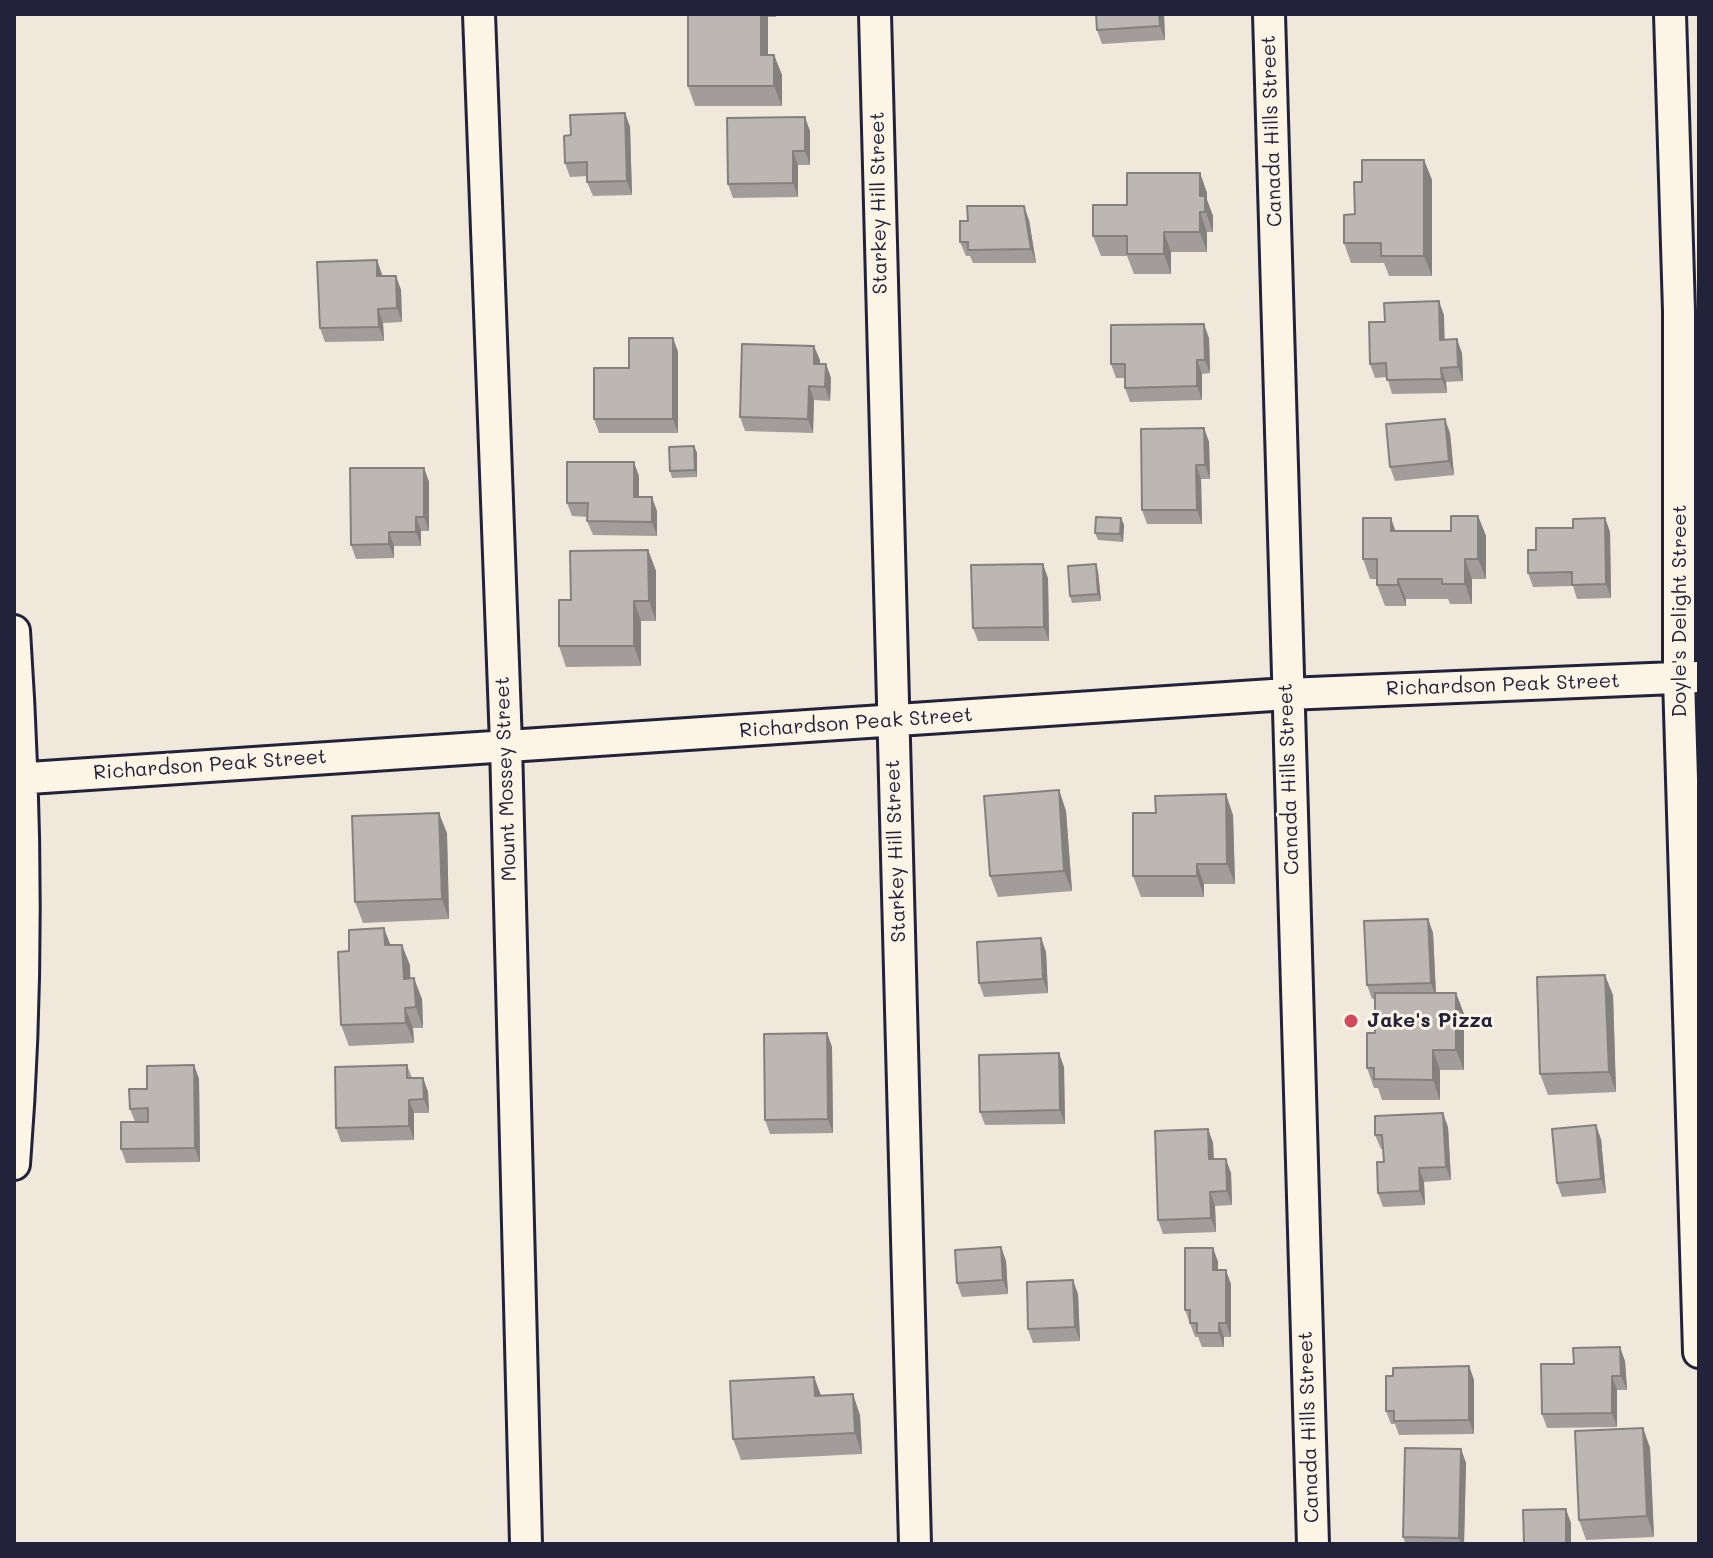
<!DOCTYPE html>
<style>
body{margin:0}
#map{position:relative;width:1713px;height:1558px;overflow:hidden;background:#efe8db;font-family:Mali,sans-serif}
canvas{display:block}
.frame{position:absolute;inset:0;border:16px solid #22223b;pointer-events:none}
</style>
<div id="map">
<canvas width="1713" height="1558"></canvas>
<div class="frame"></div>
</div>
<script>
const ctx = document.querySelector('canvas').getContext('2d');
ctx.lineJoin = 'round';
function stroke(path, color, width, dash) { ctx.strokeStyle = color; ctx.lineWidth = width; ctx.lineCap = dash ? 'butt' : 'round'; ctx.setLineDash(dash || []); ctx.stroke(path); }
function fillPath(path, color) { ctx.fillStyle = color; ctx.fill(path, 'evenodd'); }
function label(font, color, halo, rows, align = 'center') {
  ctx.font = font + ' Mali,sans-serif'; ctx.lineWidth = 6; ctx.setLineDash([]); ctx.textBaseline = 'middle'; ctx.strokeStyle = halo; ctx.fillStyle = color; for (const [text, x, y, turn = 0] of rows) {
    ctx.save(); ctx.translate(x, y); ctx.rotate((+turn || 0) * Math.PI / 180); ctx.textAlign = isNaN(turn) ? turn : align; if (halo) ctx.strokeText(text, 0, 0); ctx.fillText(text, 0, 0); ctx.restore();
  }
}
const minor = new Path2D(`
 M479,14L506,744L526,1544
 M875,14L915,1544
 M1269,14L1313,1544
 M1670,14L1679,311V678L1699,1352
 M14,631C26,808 28,987 14,1164
 M14,779L1287,694L1699,677`);
stroke(minor, '#22223b', 36);
stroke(minor, '#fcf5e5', 30);
fillPath(new Path2D(`
 M688,14H776V17H768V55H774L782,75V106H695L688,86Z
 M1096,14H1164L1165,40L1102,44L1097,30Z
 M625,113L630,127L632,195L593,196L587,182V176L570,177L565,163L571,135Z
 M810,131V165H798V197L733,198L728,184Z
 M1424,160L1432,180V276H1389L1384,263H1351L1344,243L1355,214L1362,182Z
 M1200,173L1207,193V200L1213,216V232H1207V252H1171V274H1134L1127,256H1101L1093,236L1127,205Z
 M1029,220L1036,263H973L970,256H966L960,242Z
 M382,274V276H396L401,290L402,322L383,323L384,341L325,342L320,328Z
 M1444,315V340L1462,353L1463,381L1446,382L1447,393L1392,394L1387,377L1375,378L1370,364L1385,322Z
 M673,338L678,352V433H599L594,419L629,368Z
 M1209,338L1210,373L1202,374V400L1130,402L1125,388V378H1116L1111,364Z
 M820,360L819,364H826L831,378L830,401L814,400L813,433L745,431L740,417Z
 M1204,428L1209,442L1210,479H1201L1202,524H1147L1142,510Z
 M1450,433L1454,475L1395,481L1390,467Z
 M694,446L697,453V477L672,478L670,471Z
 M424,468L429,482V531H421V546H394V558L356,559L351,545Z
 M639,476V497L657,511V536L593,535L587,521L588,517L572,516L567,503Z
 M1478,516L1486,536V579H1472V604H1450L1448,599H1406V606H1385L1377,585V579H1370L1363,559L1396,531H1451Z
 M1121,518L1124,525L1123,542L1098,540L1095,533Z
 M1605,518L1610,532L1611,598L1577,599L1573,586L1533,587L1528,573L1536,550L1573,528Z
 M648,550L656,571V621H641V666L566,667L559,646L571,600Z
 M1098,571L1101,601L1072,603L1070,596Z
 M1048,578L1049,641H978L973,628Z
 M1059,790L1066,811L1072,891L998,897L990,876Z
 M1233,815L1235,884H1204V897H1141L1133,876Z
 M447,833L449,919L363,923L355,902Z
 M1428,919L1433,933L1436,993H1456L1464,1014V1070H1440V1100H1382L1378,1088H1374L1367,1068L1375,1033V999H1372L1367,985Z
 M1041,938L1046,952L1048,993L984,997L979,983Z
 M391,945L410,965V978L422,999L423,1028H413L414,1043L349,1046L341,1025L349,951Z
 M1613,995L1616,1092L1548,1095L1540,1074Z
 M827,1033L832,1047L833,1133L770,1134L765,1120Z
 M194,1065L199,1079L200,1162L126,1163L121,1149L135,1122L130,1109L147,1089Z
 M407,1065L412,1078H423L428,1092L429,1113H414V1140L341,1142L336,1128Z
 M1064,1067L1065,1124L985,1125L980,1112Z
 M1448,1127L1451,1180L1424,1182L1425,1205L1383,1207L1378,1193L1384,1162L1383,1149H1381L1375,1135Z
 M1208,1129L1213,1143L1214,1159L1231,1173L1232,1205L1215,1206L1216,1232L1163,1234L1158,1220Z
 M1601,1139L1606,1193L1562,1197L1557,1183Z
 M1001,1247L1006,1261L1008,1294L962,1297L957,1283Z
 M1213,1248L1218,1262V1270L1231,1284V1337H1224V1347H1202L1198,1337H1195L1185,1310Z
 M1078,1294L1080,1341L1033,1343L1028,1329Z
 M1625,1361L1627,1390H1617V1427L1547,1428L1542,1414L1574,1364Z
 M1469,1366L1474,1380V1434L1399,1435L1395,1424H1391L1386,1411L1393,1376Z
 M814,1377L821,1396L860,1415L862,1454L741,1460L733,1439Z
 M1643,1428L1650,1448L1654,1537L1586,1540L1579,1520Z
 M1461,1449L1466,1463L1464,1544H1406L1403,1537Z`), '#a29d9a');
fillPath(new Path2D(`
 M761,14H767L768,17V75L761,55Z
 M1159,14H1164L1165,40L1160,26Z
 M774,55L782,75V106L774,86Z
 M625,113L630,127L632,195L627,181Z
 M805,117L810,131V165L805,151Z
 M793,151L798,165V197L793,183Z
 M1424,160L1432,180V276L1424,256Z
 M1200,173L1207,193V200L1213,216V232L1200,196Z
 M1024,206L1029,220L1036,263L1031,249Z
 M1200,212L1207,232V252L1200,232Z
 M1164,232L1171,252V274L1164,254Z
 M377,260L382,274V290L377,276Z
 M396,276L401,290L402,322L397,308Z
 M1439,301L1444,315L1445,354L1440,340Z
 M378,309L383,323L384,341L379,327Z
 M1204,324L1209,338L1210,373L1205,360Z
 M673,338L678,352V433L673,419Z
 M1457,339L1462,353L1463,381L1458,367Z
 M814,346L820,360L819,378L814,364Z
 M1197,360L1202,374V400L1197,386Z
 M826,364L831,378L830,401L825,387Z
 M1441,368L1446,382L1447,393L1442,379Z
 M809,386L814,400L813,433L808,419Z
 M1445,419L1450,433L1454,475L1449,461Z
 M1204,428L1209,442L1210,479L1205,465Z
 M694,446L697,453V477L695,470Z
 M634,462L639,476V511L634,497Z
 M1196,465L1201,479L1202,524L1197,510Z
 M424,468L429,482V531L424,517Z
 M652,497L657,511V536L652,522Z
 M1478,516L1486,536V579L1478,559Z
 M416,517L421,531V546L416,532Z
 M1121,518L1124,525L1123,542L1120,534Z
 M1391,518L1398,538L1391,531Z
 M1605,518L1610,532L1611,598L1606,584Z
 M389,532L394,546V558L389,544Z
 M648,550L656,571V621L649,601Z
 M1465,559L1472,579V604L1465,584Z
 M1043,564L1048,578L1049,641L1044,627Z
 M1096,564L1098,571L1101,601L1098,594Z
 M1398,579L1406,599V606L1398,585Z
 M634,601L641,621V666L634,646Z
 M1059,790L1066,811L1072,891L1064,871Z
 M1226,794L1233,815L1235,884L1227,864Z
 M439,813L447,833L449,919L442,899Z
 M1197,864L1204,884V897L1197,876Z
 M1428,919L1433,933L1436,997L1431,983Z
 M384,928L392,949L385,945Z
 M1041,938L1046,952L1048,993L1043,979Z
 M402,945L410,965L411,999L404,979Z
 M1605,975L1613,995L1616,1092L1609,1072Z
 M414,978L422,999L423,1028L416,1007Z
 M1456,993L1464,1014V1070L1456,1050Z
 M405,1008L413,1028L414,1043L406,1023Z
 M827,1033L832,1047L833,1133L828,1119Z
 M1433,1050L1440,1070V1100L1433,1080Z
 M1059,1053L1064,1067L1065,1124L1060,1110Z
 M194,1065L199,1079L200,1162L195,1148Z
 M423,1078L428,1092L429,1113L424,1099Z
 M409,1100L414,1113V1140L409,1126Z
 M1443,1113L1448,1127L1451,1180L1446,1167Z
 M1596,1125L1601,1139L1606,1193L1601,1179Z
 M1208,1129L1213,1143L1214,1173L1209,1159Z
 M1226,1159L1231,1173L1232,1205L1227,1191Z
 M1419,1168L1424,1182L1425,1205L1420,1191Z
 M1210,1192L1215,1206L1216,1232L1211,1218Z
 M1001,1247L1006,1261L1008,1294L1003,1280Z
 M1213,1248L1218,1262V1284L1213,1270Z
 M1226,1270L1231,1284V1337L1226,1323Z
 M1073,1280L1078,1294L1080,1341L1075,1327Z
 M1219,1323L1224,1337V1347L1219,1333Z
 M1620,1347L1625,1361L1627,1390L1621,1376Z
 M1469,1366L1474,1380V1434L1469,1420Z
 M1612,1376L1617,1390V1427L1612,1413Z
 M814,1377L822,1398L815,1396Z
 M853,1394L860,1415L862,1454L855,1433Z
 M1643,1428L1650,1448L1654,1537L1647,1516Z
 M1461,1449L1466,1463L1464,1544H1461L1459,1538Z
 M1566,1509L1571,1523V1544H1566Z`), '#84807d');
const building = new Path2D(`
 M688,14H761V55H774V86H688Z
 M1096,14H1159L1160,26L1097,30Z
 M625,113L627,181L587,182V162L565,163L564,136L571,135L570,115Z
 M805,117V151H793V183L728,184L727,118Z
 M1362,160H1424V256H1381V243H1344V215L1355,214L1354,182H1362Z
 M1127,173H1200V196H1205V212H1200V232H1164V254H1127V236H1093V205H1127Z
 M967,206H1024L1031,249L968,250V242H960V221H968Z
 M377,260V276H396L397,308L378,309L379,327L320,328L317,262Z
 M1439,301L1440,340L1457,339L1458,367L1441,368L1442,379L1387,380L1386,363L1370,364L1369,322H1385L1384,303Z
 M1204,324L1205,360H1197V386L1125,388V364H1111V325Z
 M629,338H673V419H594V368H629Z
 M742,344L814,346V364H826L825,387L809,386L808,419L740,417Z
 M1445,419L1449,461L1390,467L1386,424Z
 M1204,428L1205,465H1196L1197,510H1142L1141,429Z
 M694,446L695,470L670,471L669,447Z
 M567,462H634V497H652V522L587,521L588,503H567Z
 M350,468H424V517H416V532H389V544L351,545Z
 M1451,516H1478V559H1465V584H1442V579H1398V585H1377V559H1363V518H1391V531H1451Z
 M1096,517L1121,518L1120,534L1095,533Z
 M1605,518L1606,584L1572,585V572L1528,573V550H1536V528H1573V519Z
 M648,550L649,601H634V646H559V600H571L570,551Z
 M1043,564L1044,627L973,628L971,565Z
 M1096,564L1098,594L1070,596L1068,566Z
 M1059,790L1064,871L990,876L984,796Z
 M1226,794L1227,864H1197V876H1133V813H1156L1155,796Z
 M439,813L442,899L355,902L352,816Z
 M1428,919L1431,983L1367,985L1364,921Z
 M384,928L385,945H402L404,979L414,978L416,1007L405,1008L406,1023L341,1025L338,952L349,951V930Z
 M1041,938L1043,979L979,983L977,942Z
 M1605,975L1609,1072L1540,1074L1537,977Z
 M1375,993H1456V1050H1433V1080L1374,1079V1068H1367V1033H1375Z
 M827,1033L828,1119L765,1120L764,1034Z
 M1059,1053L1060,1110L980,1112L979,1055Z
 M194,1065L195,1148L121,1149V1122H148V1108L130,1109L129,1089H147V1066Z
 M407,1065V1078H423L424,1099L409,1100V1126L336,1128L335,1067Z
 M1443,1113L1446,1167L1419,1168L1420,1191L1378,1193L1377,1162H1384L1382,1135H1375V1116Z
 M1596,1125L1601,1179L1557,1183L1552,1129Z
 M1208,1129L1209,1159H1226L1227,1191L1210,1192L1211,1218L1158,1220L1155,1131Z
 M1001,1247L1003,1280L957,1283L955,1250Z
 M1185,1248H1213V1270H1226V1323H1219V1333H1197V1323H1190V1310H1185Z
 M1073,1280L1075,1327L1028,1329L1027,1282Z
 M1620,1347L1621,1376H1612V1413L1542,1414L1541,1364H1574L1573,1348Z
 M1469,1366V1420L1394,1421V1411H1386V1376H1393V1368Z
 M814,1377L815,1396L853,1394L855,1433L733,1439L730,1381Z
 M1643,1428L1647,1516L1579,1520L1575,1431Z
 M1405,1448L1461,1449L1459,1538L1403,1537Z
 M1566,1509V1544H1524L1523,1510Z`);
fillPath(building, '#bcb7b3');
stroke(building, '#84807d', 2);
for (const [x, y, r, color] of [
 [1351,1021,8,"#d1495b"]
]) { const dot = new Path2D(); dot.arc(x, y, r, 0, 2 * Math.PI); ctx.fillStyle = color; ctx.fill(dot); stroke(dot, '#fcf5e5', 3); }
label('20px', '#22223b', '#fcf5e5', [
 ["Canada Hills Street",1272,131,-92],
 ["Starkey Hill Street",879,203,-91],
 ["Doyle's Delight Street",1680,611,-90],
 ["Richardson Peak Street",1503,685,-2],
 ["Richardson Peak Street",856,723,-4],
 ["Richardson Peak Street",210,765,-4],
 ["Mount Mossey Street",506,779,-92],
 ["Canada Hills Street",1289,779,-92],
 ["Starkey Hill Street",896,851,-92],
 ["Canada Hills Street",1309,1427,-92]
]);
label('bold 20px', '#22223b', '#fcf5e5', [
 ["Jake's Pizza",1367,1021]
], 'left');
</script>
